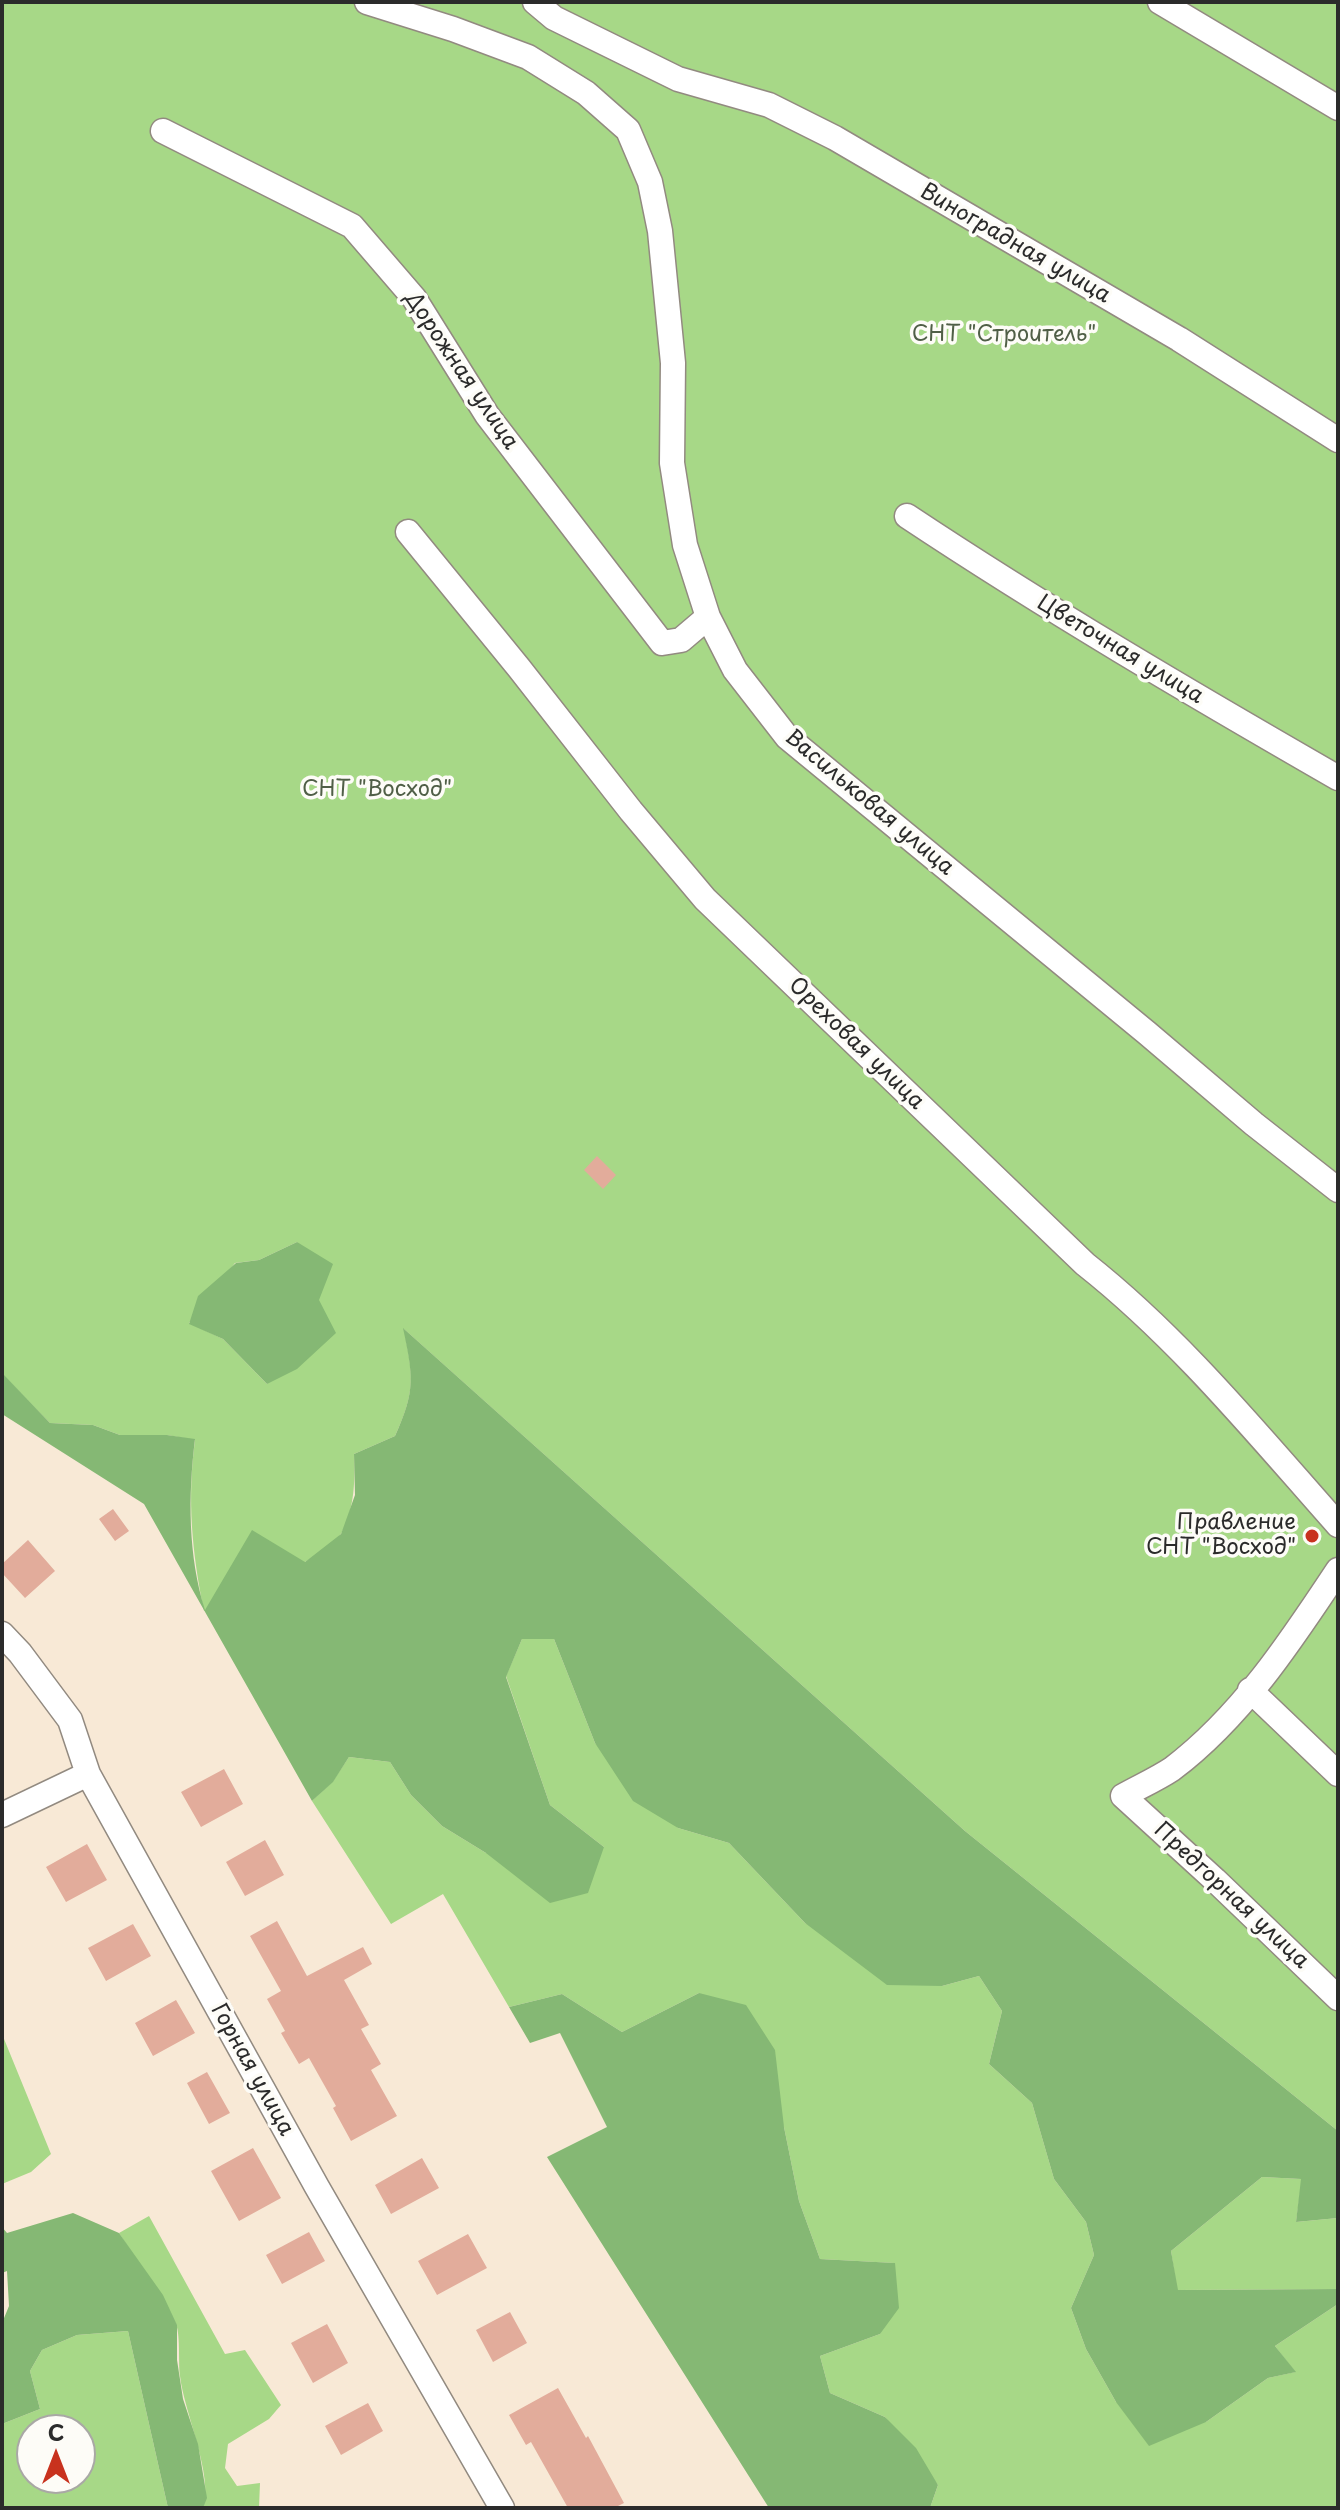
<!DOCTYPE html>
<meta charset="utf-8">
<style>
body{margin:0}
#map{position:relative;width:1340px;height:2510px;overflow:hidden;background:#f8e9d6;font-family:"Playpen Sans",sans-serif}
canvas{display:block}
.frame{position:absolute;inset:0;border:4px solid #2b2b2b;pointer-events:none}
.north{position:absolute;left:16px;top:2414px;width:80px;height:80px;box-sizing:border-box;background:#fdfcf7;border:2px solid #a9a8a5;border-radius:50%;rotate:0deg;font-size:22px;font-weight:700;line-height:32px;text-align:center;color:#2b2b2b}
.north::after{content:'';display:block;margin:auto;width:28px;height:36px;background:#c8321e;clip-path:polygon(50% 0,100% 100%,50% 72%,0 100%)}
</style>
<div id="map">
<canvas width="1340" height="2510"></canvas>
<div class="frame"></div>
<div class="north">С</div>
</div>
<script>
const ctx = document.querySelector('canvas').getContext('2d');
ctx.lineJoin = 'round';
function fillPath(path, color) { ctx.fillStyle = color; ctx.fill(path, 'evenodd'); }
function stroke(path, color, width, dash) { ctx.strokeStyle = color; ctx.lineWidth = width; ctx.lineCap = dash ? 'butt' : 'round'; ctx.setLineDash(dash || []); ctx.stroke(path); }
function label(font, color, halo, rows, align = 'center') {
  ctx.font = font + ' "Playpen Sans",sans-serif'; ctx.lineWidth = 7; ctx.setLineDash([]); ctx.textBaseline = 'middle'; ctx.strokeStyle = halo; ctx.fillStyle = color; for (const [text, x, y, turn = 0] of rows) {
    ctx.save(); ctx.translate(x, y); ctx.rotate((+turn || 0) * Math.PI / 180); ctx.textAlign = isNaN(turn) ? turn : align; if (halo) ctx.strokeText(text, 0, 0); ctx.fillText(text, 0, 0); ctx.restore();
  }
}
fillPath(new Path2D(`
 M2,2H1338V2131L965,1831L404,1329C413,1377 416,1390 395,1436L354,1454C355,1481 355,1506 342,1532C328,1558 234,1597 204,1611C192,1552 187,1500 195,1440L167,1435H120L93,1425L50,1423L3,1375ZM297,1242L319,1300L267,1384L223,1339L189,1323L235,1263L259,1260Z
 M522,1639H554L595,1743L678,1828L729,1843L805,1923L942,1986L979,1976L1002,2011L989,2064L1032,2103L1054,2179L1086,2222L1094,2255L1071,2308L1086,2349L1116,2402L1206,2422L1268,2378L1295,2372L1275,2346L1338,2304V2508H930L938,2485L885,2417L830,2393L820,2356L880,2334L894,2263L820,2259L799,2201L784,2127L699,1993L622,2032L562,1994L509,2007L443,1894L391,1924L312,1801L333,1781L349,1757L390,1762L411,1795L442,1826L486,1853L604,1847L550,1805L506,1676Z
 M2,2034L51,2154L31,2172L2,2184Z
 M1262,2177L1302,2179L1296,2222L1338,2218V2289L1177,2290L1171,2251Z
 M149,2216L225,2354L245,2350L281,2405L269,2419L228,2444L225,2468L237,2486L260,2483L259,2508H203C214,2476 184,2412 180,2376C178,2362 181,2333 175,2322C160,2291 137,2262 119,2233Z
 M128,2331L168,2508H2V2424L40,2409L30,2371L42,2350L77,2335ZM32,2430H80V2478H32Z`), '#a7d887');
fillPath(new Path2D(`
 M297,1242L333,1264L319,1300L336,1333L297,1369L267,1384L223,1339L189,1324L198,1296L236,1263L259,1260Z
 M403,1328L965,1831L1338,2131V2218L1296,2222L1301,2179L1262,2177L1171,2251L1178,2290L1338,2289V2304L1275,2346L1296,2372L1268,2378L1206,2422L1149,2446L1116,2402L1086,2349L1071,2308L1094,2255L1086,2222L1054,2179L1032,2103L989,2064L1002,2011L979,1976L942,1986L887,1985L805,1923L729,1843L678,1828L633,1801L595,1743L554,1639H522L506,1677L550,1805L604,1847L588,1893L550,1903L486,1853L442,1826L411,1795L390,1762L349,1757L333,1782L312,1801L144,1504L2,1414V1353L4,1375L50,1423L93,1425L120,1435H167L195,1439C188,1496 188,1556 205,1610L252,1530L305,1562L341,1534L355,1495L354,1454L395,1436C416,1390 413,1376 403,1328Z
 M699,1993L746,2005L775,2050L784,2127L799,2201L820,2259L895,2263L899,2308L880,2334L820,2356L830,2393L885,2417L916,2448L938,2485L930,2508H769L547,2157L607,2127L560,2033L530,2043L509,2007L562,1994L622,2032Z
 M73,2213L119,2233L163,2295L177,2325V2360L183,2399L198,2444L207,2498L203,2508H168L128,2331L77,2335L42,2350L30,2371L40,2409L2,2424V2323L9,2306L7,2271L2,2273V2227L7,2233Z`), '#85b874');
fillPath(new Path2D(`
 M597,1156L616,1175L603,1189L584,1170Z
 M113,1509L129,1531L115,1541L99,1519Z
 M28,1540L55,1571L25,1598L2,1573V1564Z
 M224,1769L243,1804L201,1827L181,1792Z
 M265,1840L284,1875L245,1896L226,1862Z
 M87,1844L107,1880L66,1902L46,1867Z
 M277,1921L307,1976L363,1947L372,1964L344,1980L369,2025L361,2029L381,2064L371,2070L397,2116L351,2141L333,2108L336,2106L309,2058L299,2064L281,2033L285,2031L267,1999L281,1991L250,1936Z
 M133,1924L151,1956L106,1981L88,1948Z
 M176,2000L195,2033L153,2056L135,2023Z
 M207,2072L230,2113L209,2124L187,2083Z
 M253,2148L281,2198L239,2221L211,2171Z
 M422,2158L439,2188L391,2214L375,2185Z
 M309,2232L325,2261L282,2284L266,2255Z
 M468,2234L487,2268L437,2295L418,2261Z
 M510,2312L527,2343L493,2362L476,2330Z
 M327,2324L348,2363L313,2383L291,2343Z
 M558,2388L586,2438L588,2436L624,2503L614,2508H568L531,2442L526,2445L509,2415Z
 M368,2403L383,2431L341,2455L325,2426Z`), '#e2ac9b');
const minor = new Path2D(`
 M367,2L453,29L528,57L586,93L628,130L650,182L660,231L673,363L672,463L685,545L708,617L735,670L787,737L1147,1033L1254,1124L1338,1190
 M535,2L554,18L678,79L769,105L835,138L1179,339L1338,440
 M1160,2L1338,108
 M163,131L352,226L414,298L487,415L662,643L681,640L708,617
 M907,516C1047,609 1192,694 1338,778
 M408,532L519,668L631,811L705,899L1085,1264C1180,1339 1258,1435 1338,1525
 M1338,1570C1291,1641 1241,1717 1172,1769C1157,1779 1139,1787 1123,1796L1215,1880L1338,1998
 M2,1634L20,1653L70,1720L88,1774L317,2187L502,2508
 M1250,1690L1338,1774
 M2,1815L88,1774`);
stroke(minor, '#928a80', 27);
stroke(minor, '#fff', 24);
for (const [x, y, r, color] of [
 [1312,1536,8,"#c8321e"]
]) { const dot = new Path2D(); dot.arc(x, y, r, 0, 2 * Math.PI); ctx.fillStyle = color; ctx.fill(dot); stroke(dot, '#fdfcf7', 3); }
label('22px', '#2b2b2b', '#fdfcf7', [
 ["Виноградная улица",1015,244,30],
 ["Дорожная улица",461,371,56],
 ["Цветочная улица",1120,650,31],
 ["Васильковая улица",869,803,40],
 ["Ореховая улица",856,1044,44],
 ["Предгорная улица",1231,1896,43],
 ["Горная улица",252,2070,61]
]);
label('22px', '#505f47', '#fdfcf7', [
 ["СНТ \"Строитель\"",1004,335],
 ["СНТ \"Восход\"",377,790]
]);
label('22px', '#2b2b2b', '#fdfcf7', [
 ["Правление",1296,1523],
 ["СНТ \"Восход\"",1296,1548]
], 'right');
</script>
